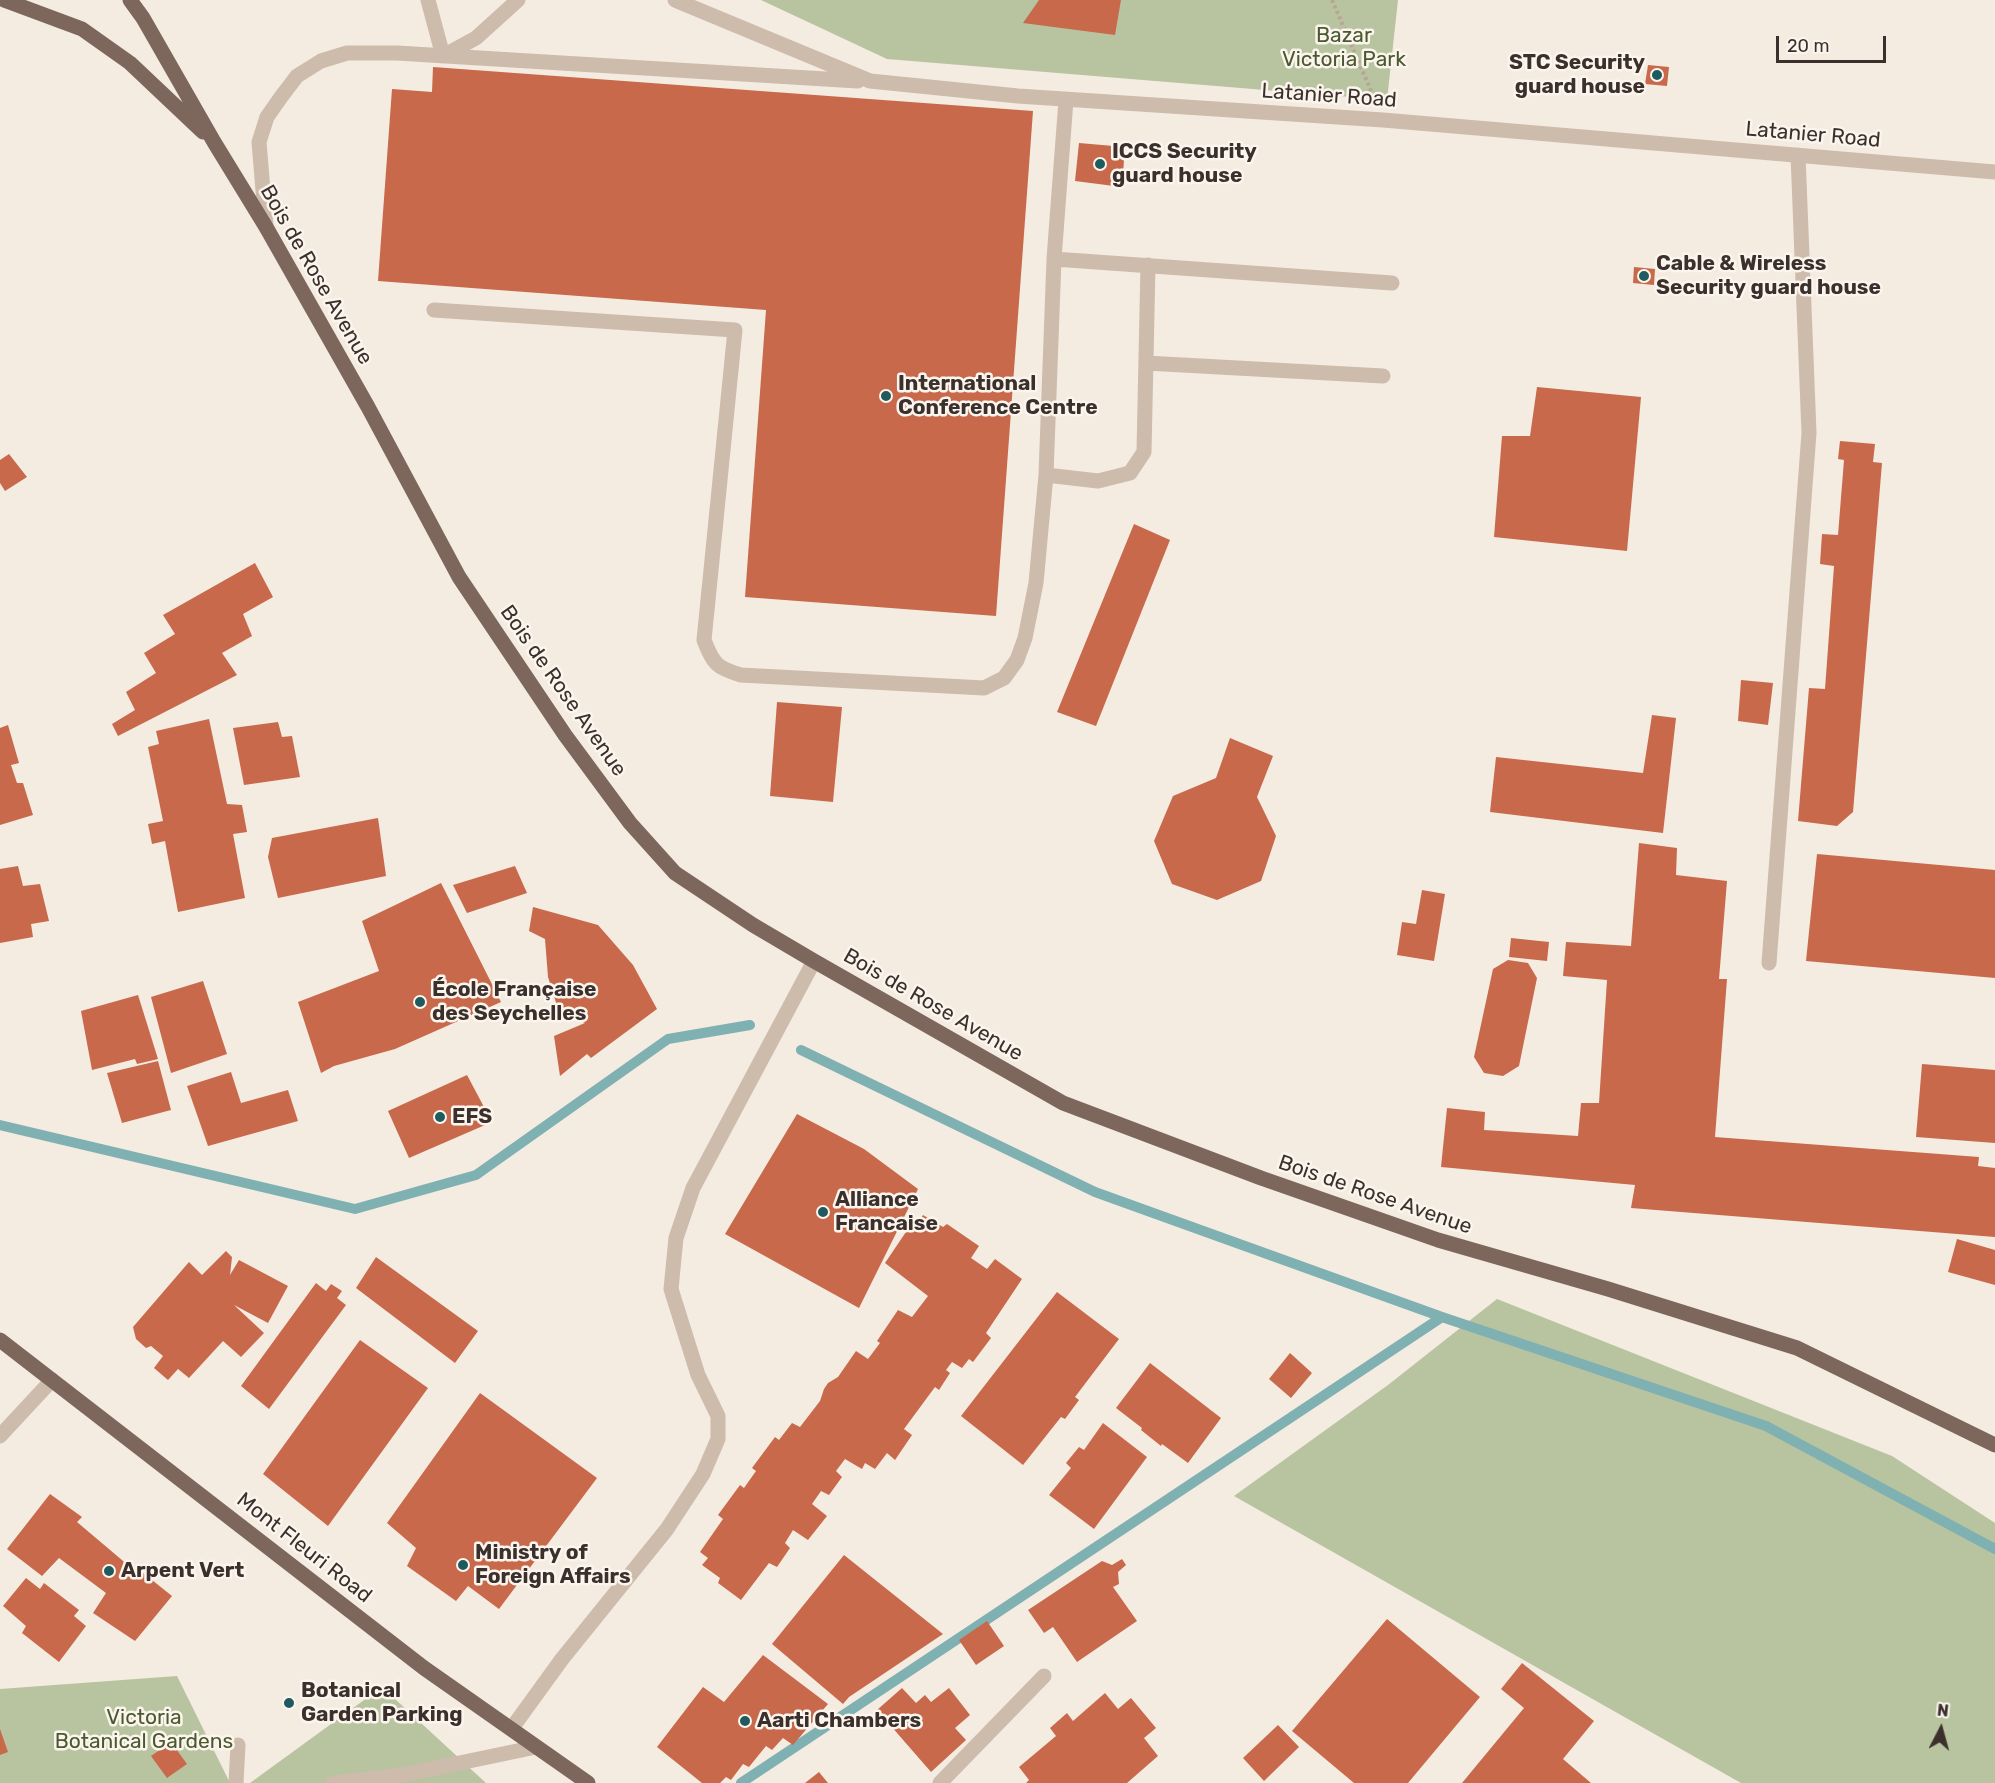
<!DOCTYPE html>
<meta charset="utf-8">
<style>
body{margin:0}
#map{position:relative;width:1995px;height:1783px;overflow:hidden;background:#f4ebe1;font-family:Rubik,sans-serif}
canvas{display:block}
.north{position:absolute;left:1911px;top:1699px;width:60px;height:60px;-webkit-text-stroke:4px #fbf5ee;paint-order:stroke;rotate:6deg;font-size:16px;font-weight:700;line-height:24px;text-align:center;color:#3b302b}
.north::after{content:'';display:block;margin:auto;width:21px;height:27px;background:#3b302b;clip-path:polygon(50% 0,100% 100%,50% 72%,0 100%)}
.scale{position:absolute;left:1776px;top:36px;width:110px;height:27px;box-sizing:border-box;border:3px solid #3b302b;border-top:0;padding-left:8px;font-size:18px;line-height:21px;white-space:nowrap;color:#3b302b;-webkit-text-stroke:4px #fbf5ee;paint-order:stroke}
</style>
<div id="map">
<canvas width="1995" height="1783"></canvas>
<div class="north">N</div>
<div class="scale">20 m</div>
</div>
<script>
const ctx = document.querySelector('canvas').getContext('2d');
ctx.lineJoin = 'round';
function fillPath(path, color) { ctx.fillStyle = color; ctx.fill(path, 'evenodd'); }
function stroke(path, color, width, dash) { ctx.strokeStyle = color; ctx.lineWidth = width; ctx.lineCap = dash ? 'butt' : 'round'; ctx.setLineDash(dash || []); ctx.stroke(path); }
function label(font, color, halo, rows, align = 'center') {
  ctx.font = font + ' Rubik,sans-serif'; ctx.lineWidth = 5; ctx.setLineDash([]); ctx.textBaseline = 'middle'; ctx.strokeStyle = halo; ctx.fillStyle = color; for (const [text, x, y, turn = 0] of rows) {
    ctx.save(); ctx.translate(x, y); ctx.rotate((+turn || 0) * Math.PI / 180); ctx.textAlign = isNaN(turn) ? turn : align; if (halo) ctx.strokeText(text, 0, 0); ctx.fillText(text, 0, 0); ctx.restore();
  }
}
fillPath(new Path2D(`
 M761,0H1398L1387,100L887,59Z
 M1497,1299L1892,1456L1995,1523V1783H1741L1234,1496L1388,1385Z
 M177,1676L230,1783H0V1689Z
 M382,1687L486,1783H250Z`), '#b8c4a0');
stroke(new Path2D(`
 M801,1050L1095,1192L1442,1317L1766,1426L1995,1549
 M0,1125L355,1209L476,1175L668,1039L750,1025
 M741,1783L1442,1317`), '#7fb0b2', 10);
fillPath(new Path2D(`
 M1039,0H1121L1115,35L1023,23Z
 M1648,65L1669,67L1667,86L1645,84Z
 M433,67L1033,111L996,616L745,597L766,310L378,281L392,89L432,92Z
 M1079,143L1125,147L1122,187L1075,181Z
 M1634,267L1655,269L1654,285L1633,283Z
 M1537,387L1641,397L1627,551L1494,537L1502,436H1530Z
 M1840,441L1875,444L1873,462L1882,463L1853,812L1837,826L1798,821L1809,688L1825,689L1834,566L1820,564L1822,534L1838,535L1844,460L1838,459Z
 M9,454L27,477L5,491L0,483V460Z
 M1134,524L1170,540L1096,726L1057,712Z
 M255,563L273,597L243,614L252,636L222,653L237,675L118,736L112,724L135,710L126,692L156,673L144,653L175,634L163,615Z
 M1741,680L1773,683L1768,725L1738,721Z
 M777,702L842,707L833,802L770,796Z
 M1652,715L1676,718L1663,833L1490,812L1496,757L1643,773Z
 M209,719L227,804L242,805L247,832L233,834L245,898L178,912L165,841L152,844L148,824L163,821L148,747L159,744L156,731Z
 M278,722L282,737L292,736L300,777L244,785L233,728Z
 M8,725L19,763L11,765L17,783H23L33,815L0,825V728Z
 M1230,738L1273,756L1257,797L1276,836L1261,881L1217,900L1172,884L1154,841L1173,796L1216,778Z
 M378,818L386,876L278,898L268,857L272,838Z
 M1639,843L1677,848L1676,875L1727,881L1719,979H1727L1715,1137L1979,1157L1978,1166L1995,1168V1237L1631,1208L1635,1185L1441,1167L1447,1108L1485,1112L1484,1130L1578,1136L1581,1103H1599L1607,980L1563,976L1566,942L1631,946Z
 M1817,854L1995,870V978L1806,961Z
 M18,866L23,886L40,884L49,921L31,924L33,937L0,943V869Z
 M515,866L527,893L467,913L453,885Z
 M441,883L501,1002L395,1049L334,1066L321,1073L298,1002L379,971L362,921Z
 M1422,890L1445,894L1434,961L1397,955L1402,922L1416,924Z
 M533,907L598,925L633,965L657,1009L591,1058L587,1054L560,1076L554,1036L585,1023L559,1012L548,977L545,939L529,931Z
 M1511,938L1549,942L1547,961L1509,957Z
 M1508,960L1528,963L1537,978L1519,1066L1503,1076L1484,1073L1474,1057L1493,969Z
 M203,981L227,1054L171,1073L151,997Z
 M138,995L158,1059L137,1064L135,1059L92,1070L81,1011Z
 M158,1061L171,1110L122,1123L107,1073Z
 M1922,1064L1995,1070V1143L1916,1137Z
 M231,1072L241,1103L288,1090L298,1121L208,1146L187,1086Z
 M467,1075L492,1122L409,1158L388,1111Z
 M797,1114L864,1149L918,1189L859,1308L725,1234Z
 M923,1215L943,1227L947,1224L979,1246L971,1258L987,1269L995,1259L1022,1279L986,1333L991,1338L973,1362L969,1359L962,1368L952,1362L946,1370L950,1373L939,1390L935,1387L904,1429L912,1435L895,1460L887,1453L875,1469L865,1463L862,1469L845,1459L836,1471L842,1477L829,1495L821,1491L812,1504L827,1516L808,1540L793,1530L785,1543L790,1548L777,1567L769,1563L741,1600L718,1583L720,1578L702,1565L708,1558L700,1552L723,1519L718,1515L740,1485L744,1488L756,1471L752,1468L775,1437L779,1440L792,1423L800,1427L820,1401L824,1389L828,1383L838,1377L856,1351L868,1359L880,1343L877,1341L898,1310L912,1317L928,1296L885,1263L910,1226L915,1229Z
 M1957,1239L1995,1250V1285L1948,1272Z
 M226,1251L232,1257L230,1275L239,1260L288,1286L268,1323L234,1305L264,1333L241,1357L223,1341L189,1378L178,1369L168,1380L154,1368L163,1356L151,1346L146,1348L136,1339L133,1327L189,1262L202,1275Z
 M376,1257L478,1331L455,1363L356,1288Z
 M316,1283L326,1291L331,1284L342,1291L337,1298L346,1305L269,1409L241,1386Z
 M1057,1292L1119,1339L1075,1397L1079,1400L1065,1419L1061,1417L1023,1465L961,1416Z
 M360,1340L428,1388L328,1526L263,1474Z
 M1290,1353L1312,1373L1291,1398L1269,1379Z
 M1150,1363L1221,1418L1188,1463L1162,1444L1161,1446L1141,1430L1142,1428L1116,1408Z
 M480,1393L597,1478L499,1609L468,1586L456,1601L407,1566L416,1548L387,1523Z
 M1103,1423L1147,1457L1094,1529L1049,1495L1071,1468L1066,1463L1079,1447L1084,1450Z
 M50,1494L82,1517L77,1522L129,1566L132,1564L172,1596L135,1641L93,1613L106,1593L59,1558L42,1576L7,1549Z
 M844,1555L943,1634L849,1697L843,1704L772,1644Z
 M1122,1559L1126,1565L1118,1572L1119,1584L1113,1587L1137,1621L1077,1662L1053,1627L1044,1633L1028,1610L1102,1561L1112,1565Z
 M26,1578L40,1589L44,1583L79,1610L74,1616L86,1626L59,1662L22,1633L26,1626L3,1606Z
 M1387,1619L1480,1697L1408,1783H1354L1292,1731Z
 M987,1621L1004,1646L976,1665L959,1640Z
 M763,1655L828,1704L793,1745L783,1738L772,1750L766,1746L749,1767L743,1764L731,1780L726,1777L720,1783H702L657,1747L703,1687L724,1702Z
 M1522,1663L1594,1721L1563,1759L1591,1783H1462L1524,1708L1501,1689Z
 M902,1688L916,1703L925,1695L931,1702L949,1688L970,1715L955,1728L966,1740L931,1772L877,1710Z
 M1105,1693L1118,1709L1131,1698L1156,1728L1144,1738L1158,1756L1127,1783H1026L1029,1780L1019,1767L1056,1736L1050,1728L1067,1713L1073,1721Z
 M1278,1725L1299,1747L1264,1781L1243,1758Z
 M0,1729L8,1752L0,1755Z
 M171,1742L187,1764L167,1778L151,1756Z
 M819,1772L828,1783H805Z`), '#c8694b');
stroke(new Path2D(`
 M1332,0L1372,93`), '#b9a596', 4, [3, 3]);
stroke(new Path2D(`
 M428,0L443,56L476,38L518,0
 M675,0L870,81L1018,96L1383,120L1995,172
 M266,227L259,142L267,117L281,97L297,76L321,61L347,53H397L858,81
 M1054,259L1392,283
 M434,310L735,330L704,640C713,664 717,668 741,675L984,688L1004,678L1017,660L1025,638L1036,583L1046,475L1054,259L1066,100
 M1146,363L1383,376
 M1046,475L1098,481L1130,473L1144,452L1148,265
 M1769,963L1809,433L1798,155
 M0,1436L52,1380
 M512,1728L562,1659L667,1529L703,1474L718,1439V1416L698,1375L671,1289L676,1238L693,1188L814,961
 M236,1783L238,1745
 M333,1783L402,1775L536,1747
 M940,1783L1044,1676`), '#cdbbac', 15);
stroke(new Path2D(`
 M4,0L82,29L130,63L203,132
 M130,0L143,18L214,142L266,227L368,407L459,577L565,735L630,823L675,873L753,925L814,961L1063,1103L1261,1178L1438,1240L1608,1289L1797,1348L1995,1445
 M0,1340L424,1668L588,1783`), '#7d675c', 15);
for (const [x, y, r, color] of [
 [1657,75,6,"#1f5a5e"],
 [1100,164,6,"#1f5a5e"],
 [1644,276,6,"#1f5a5e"],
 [886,396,6,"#1f5a5e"],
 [420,1002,6,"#1f5a5e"],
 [440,1117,6,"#1f5a5e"],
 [823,1212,6,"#1f5a5e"],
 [463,1565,6,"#1f5a5e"],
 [109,1571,6,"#1f5a5e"],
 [289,1703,6,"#1f5a5e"],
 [745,1721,6,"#1f5a5e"]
]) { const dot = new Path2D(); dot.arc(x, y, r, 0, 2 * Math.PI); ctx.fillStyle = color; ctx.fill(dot); stroke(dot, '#fbf5ee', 2); }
label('21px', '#4a5a2e', '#fbf5ee', [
 ["Bazar",1344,36],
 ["Victoria Park",1344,60],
 ["Victoria",144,1718],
 ["Botanical Gardens",144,1742]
]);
label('bold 21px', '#3b302b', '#fbf5ee', [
 ["STC Security",1645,63,"right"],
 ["guard house",1645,87,"right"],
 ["ICCS Security",1112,152],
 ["guard house",1112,176],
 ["Cable & Wireless",1656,264],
 ["Security guard house",1656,288],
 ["International",898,384],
 ["Conference Centre",898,408],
 ["École Française",432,990],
 ["des Seychelles",432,1014],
 ["EFS",452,1117],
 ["Alliance",835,1200],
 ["Francaise",835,1224],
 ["Ministry of",475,1553],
 ["Foreign Affairs",475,1577],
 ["Arpent Vert",121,1571],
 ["Botanical",301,1691],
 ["Garden Parking",301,1715],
 ["Aarti Chambers",757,1721]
], 'left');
label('21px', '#3b302b', '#fbf5ee', [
 ["Latanier Road",1329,96,4],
 ["Latanier Road",1813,135,5],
 ["Bois de Rose Avenue",316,275,60],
 ["Bois de Rose Avenue",563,691,55],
 ["Bois de Rose Avenue",933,1005,30],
 ["Bois de Rose Avenue",1375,1195,19],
 ["Mont Fleuri Road",304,1548,38]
]);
</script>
